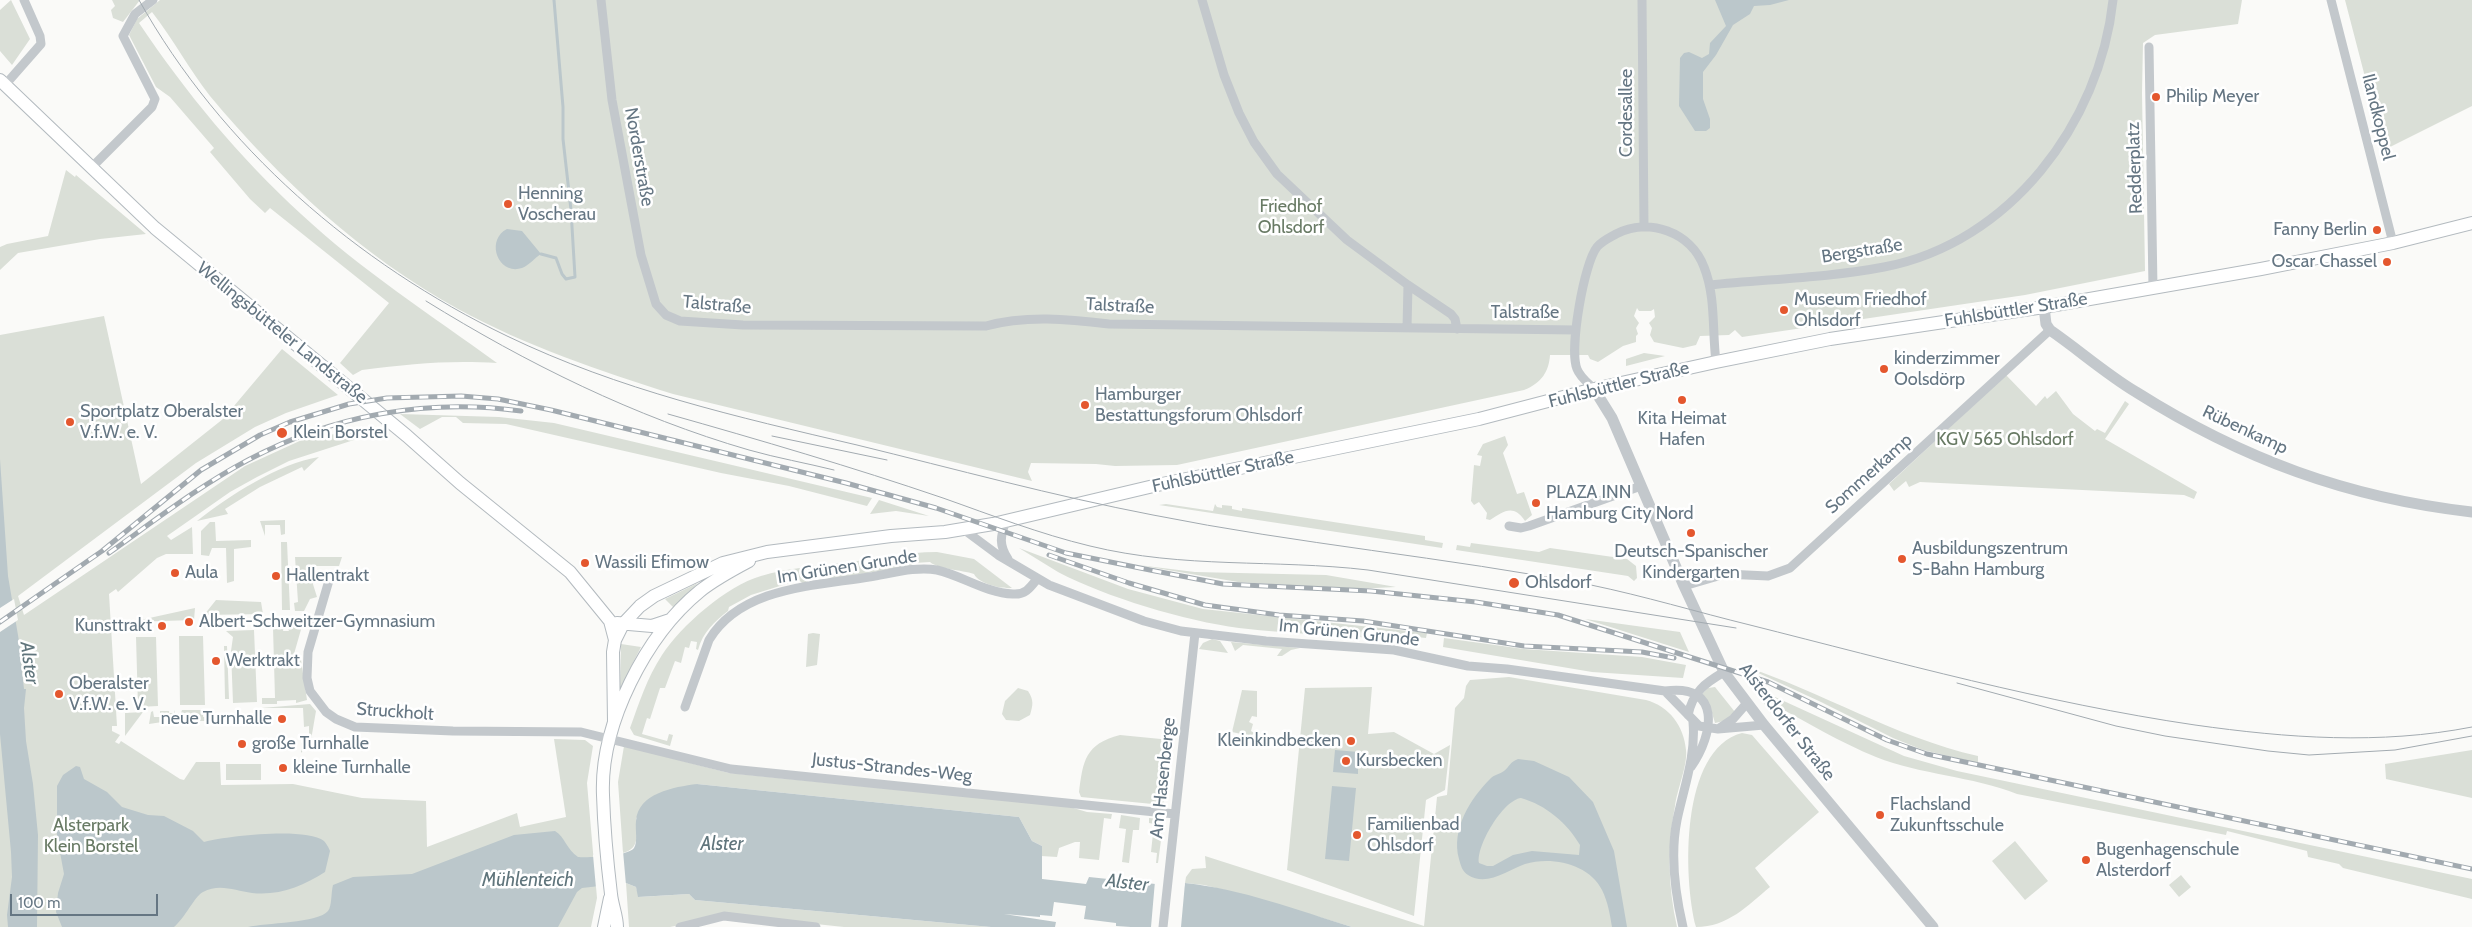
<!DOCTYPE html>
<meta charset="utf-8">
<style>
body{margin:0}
#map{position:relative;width:2472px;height:927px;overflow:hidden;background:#fafaf8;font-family:Cabin,sans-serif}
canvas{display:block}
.scale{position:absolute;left:10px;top:894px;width:148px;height:22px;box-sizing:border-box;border:2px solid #657683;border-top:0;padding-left:6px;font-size:15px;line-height:18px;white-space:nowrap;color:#657683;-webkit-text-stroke:4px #fff;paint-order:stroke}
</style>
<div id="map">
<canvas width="2472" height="927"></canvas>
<div class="scale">100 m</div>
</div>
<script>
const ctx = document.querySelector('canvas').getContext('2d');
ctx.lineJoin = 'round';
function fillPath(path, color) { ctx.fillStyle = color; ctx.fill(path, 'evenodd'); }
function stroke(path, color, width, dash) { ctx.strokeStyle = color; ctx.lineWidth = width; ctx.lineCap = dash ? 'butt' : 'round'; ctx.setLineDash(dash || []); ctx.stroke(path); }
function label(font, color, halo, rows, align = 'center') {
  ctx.font = font + ' Cabin,sans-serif'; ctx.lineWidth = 5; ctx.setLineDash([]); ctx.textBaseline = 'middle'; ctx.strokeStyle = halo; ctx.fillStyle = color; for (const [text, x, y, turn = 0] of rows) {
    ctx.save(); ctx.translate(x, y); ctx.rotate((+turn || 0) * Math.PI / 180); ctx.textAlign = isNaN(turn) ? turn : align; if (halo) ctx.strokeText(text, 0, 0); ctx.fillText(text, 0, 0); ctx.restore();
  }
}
fillPath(new Path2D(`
 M11,0L30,39L12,65L0,51V10Z
 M112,0H140L123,22L113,18L111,10L115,6Z
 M160,0H2242L2238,24L2155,35L2143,43L2142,93L2145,271L2025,295L1742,337L1735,330L1729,335L1700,336L1696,345L1683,348L1654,342L1650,335L1652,328L1649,323L1655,317L1654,309L1651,311H1639L1637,308L1634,316L1639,323L1636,328L1638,334L1636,336V342L1623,346L1598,362L1590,359L1588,355H1550C1549,371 1542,383 1524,390L1177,465L1115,466L1096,464L1031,463L1028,472L1032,481L673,394C600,371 526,346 458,309C362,256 280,180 210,96C189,69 173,39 152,12L139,23C186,93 239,157 301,214C361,270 431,315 497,363C447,360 411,364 362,370L353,375L340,363L389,303L270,208L265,213L250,199L210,152L214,148L170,97L156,87L129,35L137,19Z
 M2345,0H2472V106L2384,150Z
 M66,170L75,177L76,175L146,234L100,239L18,253L0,270V247L7,244L48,236Z
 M104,316L141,484L223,419L282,349L338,395L286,413L255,427L196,463L18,596L24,615L245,466L304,439L360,430V438L289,461L257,477L230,492L167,536L171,540L192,527L193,554H166L157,558L118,592L116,589L109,594L117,726H112V731L120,735L115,742L119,744L121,741L180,779L184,780L196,762H220L221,785L293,784L362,798L426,801L427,847L517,813L520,827L566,817L554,739L585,740L593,746L587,783L597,898L591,927H0V335Z
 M1644,353L1665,356L1626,366V359Z
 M2006,375L2036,406L2045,396L2047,399L2056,391L2073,414L2095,431L2097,429L2105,433L2125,401L2129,404L2105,439L2197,492L2194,499L2184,495L1920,482L1909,487L1906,481L1894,491L1889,484Z
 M400,414L499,417L554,423L872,498L867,506L789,486L721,473L506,424L463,423L456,417H442L420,429Z
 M1505,436L1508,445L1503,453L1517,494L1524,492L1532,515L1525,521C1513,503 1503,512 1490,520L1486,519L1487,513L1479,502L1474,505L1471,501L1474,465L1480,466L1482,456L1477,455L1483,444Z
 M319,457L304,471L302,467L260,487L225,509L228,514L197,521C229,496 279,463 319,457Z
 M879,500L929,516L896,511L870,514Z
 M1166,504L1213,511L1215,504L1217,507L1222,508V505L1232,506V509L1242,511V508L1425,536V540L1443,543L1442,548L1159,505Z
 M285,520V534L281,535L280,525H265V536L260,521Z
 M210,522H215L216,541L251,540V547L234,549V581L227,583L226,548H212L209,556L201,555V531Z
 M281,542H287L290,610H282Z
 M1471,543L1539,552L1550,548L1627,559L1636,566L1637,578L1634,581L1628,576L1456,550L1457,545L1470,547Z
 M1019,548L1128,589L1203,609L1427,633L1426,638L1407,636L1406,642C1351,634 1295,635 1239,628C1186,621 1105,597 1058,572C1045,564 1032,556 1019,548Z
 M937,552L974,559L1012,588C1001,589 979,584 974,574C962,570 937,569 930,562L914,563L910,566L832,579L828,575L811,579L804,585L799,580L751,595L729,607L728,611C714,622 703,632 698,650L696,649L697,642L691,641L689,648L685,647L681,663L675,661L665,688H660L650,719L647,718L642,734L667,741L669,734L673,735L670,746L634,735L630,728C639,703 647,678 662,655C681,626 726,586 761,576C787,568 816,566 843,563C874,559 905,552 937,552Z
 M295,557H342L339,566H313L312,581L317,597L310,599L304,611H295L294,603L298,602Z
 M1138,565L1195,572L1326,575L1396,587L1355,589L1238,582Z
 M698,583L674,608L665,599Z
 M216,600L261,602L263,614L204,615Z
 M195,608L194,620L131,622Z
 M1585,619L1680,632L1689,652Z
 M302,626L294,654L301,660L307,700L296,703V700L277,701V704H262V698H275L273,628L284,627L283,631H289L287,627Z
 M254,630L257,702L233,703L231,651L233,637L226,631Z
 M813,633L820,634L817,665L806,667L808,634Z
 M179,636H203L205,705H180Z
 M136,637H156L158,706L138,707Z
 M1444,638L1524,649L1642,657L1686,665L1683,678L1592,672L1443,647Z
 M1212,639L1220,641L1228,653L1199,649L1203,643Z
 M1231,642L1300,648L1291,650L1282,656H1277L1282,649L1243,645L1235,651Z
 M621,644L641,647L620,689Z
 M224,646H227L229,699H225Z
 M1741,665C1823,692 1894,737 1978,756V763L1923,750L1893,738L1821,702Z
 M1509,677L1646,700C1669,706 1684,726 1686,750C1688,764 1677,790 1675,806C1667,846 1668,887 1677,927H1352L1253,897L1204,885L1185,883L1186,877L1192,869L1206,868L1205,856L1424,926L1437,797L1447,795L1455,708L1464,698L1466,686L1470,680Z
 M1751,686L1904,756L1957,771L2472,879V899L2343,868L2339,864L2308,857L2307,851L2227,831L2226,835L2017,794C1972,776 1921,775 1876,757C1841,743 1807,722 1774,705L1771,713Z
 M1372,687L1368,734L1394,732L1434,754L1450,745L1445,790L1426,800L1414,916L1287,870L1305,688Z
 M1715,687L1735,712L1724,721L1715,723L1709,703L1702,694L1708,688Z
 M1018,688L1028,691C1034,700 1033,705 1030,715L1019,721L1006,720L1002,714L1005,701Z
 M1242,690L1257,691V717L1252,716L1249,722L1253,724L1251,731L1254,733L1251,736L1232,732Z
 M310,704L316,711L311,740L301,753V743L306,741L309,738V726L304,727L303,708H261Z
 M175,710V713H181L182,710H203V717L214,715L220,721H169L149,724L151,712L153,711L154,717H160V711H169V713H174Z
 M143,712L125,736V713Z
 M1742,733L1752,735L1819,812L1755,868L1770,887C1747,906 1728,927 1696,927C1683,878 1680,749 1742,733Z
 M1120,735L1171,740L1163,805L1081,797L1079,792C1083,761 1085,744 1120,735Z
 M624,746L729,773L1070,807L1087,812L1112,814L1111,819L1104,818L1099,860L1079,858L1080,842H1075L1059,848L1057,857L1041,856L1042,846L1032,841L1019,817L697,784L636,818C636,834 641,848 623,853L618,782Z
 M2472,750V798L2386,779L2385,764Z
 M226,764H261V780H226Z
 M1121,815L1140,818L1139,830H1133L1129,863L1122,862L1126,829L1119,828Z
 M1149,818L1158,819L1163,825L1158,863H1156L1157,853L1151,852L1154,824L1149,823Z
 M2015,841L2048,881L2025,900L1992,861Z
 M2181,875L2191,887L2179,897L2169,885Z
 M626,883L636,887L639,897L689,894L695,900L991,927H844L731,915L670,927H629Z`), '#dadfd7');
fillPath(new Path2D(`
 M1715,0H1789L1770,5L1754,6L1750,14L1733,25L1716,55L1703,72V99L1710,119V128L1706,131H1695L1679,106L1680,58L1684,53L1689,52L1702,58L1709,54L1710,43L1726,26Z
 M507,229L522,231L541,254C534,258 530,265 522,268C498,276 485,240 507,229Z
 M0,459L8,576L21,653L20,654L24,689H26L24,708L26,741L33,784L38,835L37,927H8L7,915L12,877L11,852L0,734Z
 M1335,750L1358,752V774L1333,772Z
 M1518,759L1534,761L1569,777L1593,802L1614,851L1627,927H1612C1610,915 1608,902 1602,890C1589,864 1552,856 1525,864C1508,870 1487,887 1468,875C1462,871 1461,866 1459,859C1451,829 1470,799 1491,778C1494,775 1500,774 1504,771C1510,766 1510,762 1518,759ZM1521,798C1546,805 1567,823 1580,845L1579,855L1532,851L1513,855L1493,866H1487L1479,863C1476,846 1503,800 1521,798Z
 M76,766L80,767L84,779L107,792L122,807L148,815L164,816L193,831L204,842C227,836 306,827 324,841C326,843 329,848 330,851L325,872C303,886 279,896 252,893C235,891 220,883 203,892C194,897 185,918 174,927H62L56,912L58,893L64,874L57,836V786L63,775Z
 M697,784L1019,817L1032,841L1042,846V879L1086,884L1089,877L1184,887L1185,883C1242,889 1297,910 1352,927H1131L1116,926V923L1084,919L1086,906L1054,902L1052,916L1040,915V917L1004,914L1056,922L1055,927H991L695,900L689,894L638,897L636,887L626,883L582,888L577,892L558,927H248C264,923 319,923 328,911C332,906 331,892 333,885L353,877L412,874L514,835L555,831C565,837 567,850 578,857C587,858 629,856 634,848C638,842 635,829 636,821C638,793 674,787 697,784Z
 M1332,786L1356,788L1349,861L1325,859Z`), '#bbc7cb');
fillPath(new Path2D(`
 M14,599L18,620L0,632V608Z
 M623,851L626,885L596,888L593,855Z
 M1155,881L1183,885L1185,883L1181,927H1151Z`), '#fafaf8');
stroke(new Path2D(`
 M541,254L556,258L562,274L566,279L575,277L571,210L563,139V107L554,0`), '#bbc7cb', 3);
const secondary = new Path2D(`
 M0,80L155,228L407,436L460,483L570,572L610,621L615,640
 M617,623L652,626L670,620
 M614,722L613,652L615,640L623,624L640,606L654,596L723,563L767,552L891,536L945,532L993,524L1162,484L1479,419L1594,389L1716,362L1830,339L2044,307L2261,269L2393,243L2472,223
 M604,927L610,898
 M617,927C617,916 612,905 611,894C607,861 604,828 603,795C600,724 646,635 700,591C715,579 732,570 749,561`);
stroke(secondary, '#b3babf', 14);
stroke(new Path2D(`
 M601,0L612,100L641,255L656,304L666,315L680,321L743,325L986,326C1025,315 1069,319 1109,324L1576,330
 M1202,0L1224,75L1239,113L1254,142L1277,174L1347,240L1408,285L1451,314L1455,319L1457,329
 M1642,0L1644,227
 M2331,0L2393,243
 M2149,47L2153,288
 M5,85L41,44L40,36L24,0
 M91,168L152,107L155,99L123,36L135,14L153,0
 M1710,285C1767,279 1827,278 1884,267C2010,243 2100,123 2113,0
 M1407,328L1408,285
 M1594,389C1588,383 1580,377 1577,369C1569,349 1584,263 1597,247C1602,241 1609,238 1616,234C1649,217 1691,232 1704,267C1716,297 1712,331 1716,362
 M1006,521C1000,537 999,545 1008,559
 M1509,526L1521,528L1529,526L1641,486
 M963,529L998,555L1049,585L1144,621L1181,631L1266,641L1394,650L1468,666L1507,669L1665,691C1722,683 1714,734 1691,767
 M330,577L308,652L307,678L310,691L326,712L336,719L355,727L453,731L581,732L731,769L1175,814
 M1684,586L1725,574L1768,576L1790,568L2050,330
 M1665,691L1699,726L1718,729L1764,725
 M685,707L709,640C741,587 814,586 869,577C890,574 915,566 937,570C963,576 986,593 1013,594C1025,595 1030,588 1037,579
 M1688,715C1693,692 1705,683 1724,672
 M1718,729L1733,719L1747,703
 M680,927L724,916L816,927
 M1163,927L1195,633
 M1683,927C1675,893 1670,855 1677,820C1684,787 1696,756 1693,722`), '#c3c8cc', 9);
stroke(new Path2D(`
 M2044,307L2046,324L2050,330C2079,350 2106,374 2136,392C2242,459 2348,498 2472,512
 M1594,389L1612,418L1684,586L1724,672L1764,725L1933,927`), '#c3c8cc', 11);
stroke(secondary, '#fff', 12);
stroke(new Path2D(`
 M139,0C221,147 357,264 507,336C619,390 737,417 857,445C955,469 1054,496 1153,515C1298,544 1445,557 1591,585C1644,596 1697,612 1750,625C1897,662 2045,703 2195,725C2287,738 2380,745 2472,727
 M426,301C526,363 635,417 749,450C777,458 806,463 834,470
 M668,414C760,440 852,467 943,498C991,515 1040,534 1090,546C1184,569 1274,559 1368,570L1736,628
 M772,436L887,460
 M1957,683L2116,726L2165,736L2268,751L2309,755L2395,750L2472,736`), '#a2aab0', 1);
const rail = new Path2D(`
 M109,553C154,521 199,486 248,460C333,415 427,398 521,411
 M1049,555L1129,583L1205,605L1279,615L1363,621L1524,646L1642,652L1674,658
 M0,622L102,551L201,470L260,435L290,422L349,404L387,398L461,396L498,399L551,410L846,483L936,508L1066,553L1150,570L1223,584L1371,591L1476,602L1558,615L1768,682L1887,740L1927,754L2472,869`);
stroke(rail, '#a2aab0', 5);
stroke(rail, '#fff', 3, [9]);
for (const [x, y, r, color] of [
 [2156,97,5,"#e4572e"],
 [508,204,5,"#e4572e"],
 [2377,230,5,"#e4572e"],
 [2387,262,5,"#e4572e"],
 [1784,310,5,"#e4572e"],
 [1884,369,5,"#e4572e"],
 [1682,400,5,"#e4572e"],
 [1085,405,5,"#e4572e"],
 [70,422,5,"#e4572e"],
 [282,433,6,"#e4572e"],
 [1536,503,5,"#e4572e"],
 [1691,533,5,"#e4572e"],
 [1902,559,5,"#e4572e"],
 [585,563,5,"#e4572e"],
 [175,573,5,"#e4572e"],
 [276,576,5,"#e4572e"],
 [1514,583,6,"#e4572e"],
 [189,622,5,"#e4572e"],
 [162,626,5,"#e4572e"],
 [216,661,5,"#e4572e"],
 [59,694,5,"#e4572e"],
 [282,719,5,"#e4572e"],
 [1351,741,5,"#e4572e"],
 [242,744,5,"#e4572e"],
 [1346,761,5,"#e4572e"],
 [283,768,5,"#e4572e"],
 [1880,815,5,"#e4572e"],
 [1357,835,5,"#e4572e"],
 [2086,860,5,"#e4572e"]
]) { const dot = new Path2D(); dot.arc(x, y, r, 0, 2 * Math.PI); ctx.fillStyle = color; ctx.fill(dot); stroke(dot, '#fff', 2); }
label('18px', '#657683', '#fff', [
 ["Philip Meyer",2166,97],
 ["Henning",518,194],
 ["Voscherau",518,215],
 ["Fanny Berlin",2367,230,"right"],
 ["Oscar Chassel",2377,262,"right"],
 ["Museum Friedhof",1794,300],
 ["Ohlsdorf",1794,321],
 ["kinderzimmer",1894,359],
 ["Oolsdörp",1894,380],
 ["Hamburger",1095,395],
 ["Bestattungsforum Ohlsdorf",1095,416],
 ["Sportplatz Oberalster",80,412],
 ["V.f.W. e. V.",80,433],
 ["Kita Heimat",1682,419,"center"],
 ["Hafen",1682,440,"center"],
 ["Klein Borstel",293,433],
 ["PLAZA INN",1546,493],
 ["Hamburg City Nord",1546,514],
 ["Ausbildungszentrum",1912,549],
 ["S-Bahn Hamburg",1912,570],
 ["Deutsch-Spanischer",1691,552,"center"],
 ["Kindergarten",1691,573,"center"],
 ["Wassili Efimow",595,563],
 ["Aula",185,573],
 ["Hallentrakt",286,576],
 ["Ohlsdorf",1525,583],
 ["Albert-Schweitzer-Gymnasium",199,622],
 ["Kunsttrakt",152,626,"right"],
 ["Werktrakt",226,661],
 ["Oberalster",69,684],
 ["V.f.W. e. V.",69,705],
 ["neue Turnhalle",272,719,"right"],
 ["Kleinkindbecken",1341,741,"right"],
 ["große Turnhalle",252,744],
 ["Kursbecken",1356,761],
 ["kleine Turnhalle",293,768],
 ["Flachsland",1890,805],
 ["Zukunftsschule",1890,826],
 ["Familienbad",1367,825],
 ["Ohlsdorf",1367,846],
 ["Bugenhagenschule",2096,850],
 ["Alsterdorf",2096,871]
], 'left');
label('18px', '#657683', '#fff', [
 ["Cordesallee",1627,113,-90],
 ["Ilandkoppel",2378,117,76],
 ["Norderstraße",639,157,80],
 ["Redderplatz",2135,168,-92],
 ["Bergstraße",1862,251,-9],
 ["Talstraße",717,305,5],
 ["Talstraße",1120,306,3],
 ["Fuhlsbüttler Straße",2016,310,-9],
 ["Talstraße",1525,313],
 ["Wellingsbütteler Landstraße",282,333,39],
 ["Fuhlsbüttler Straße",1619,385,-14],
 ["Rübenkamp",2245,430,25],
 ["Fuhlsbüttler Straße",1223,472,-12],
 ["Sommerkamp",1869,474,-42],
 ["Im Grünen Grunde",847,567,-9],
 ["Im Grünen Grunde",1349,633,6],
 ["Struckholt",395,712,4],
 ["Alsterdorfer Straße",1787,722,52],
 ["Justus-Strandes-Weg",892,768,6],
 ["Am Hasenberge",1163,778,-84]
]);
label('18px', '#687a64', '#fff', [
 ["Friedhof",1291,207],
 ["Ohlsdorf",1291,228],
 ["KGV 565 Ohlsdorf",2005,440],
 ["Alsterpark",91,826],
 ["Klein Borstel",91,847]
]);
label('italic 19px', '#60757c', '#fff', [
 ["Alster",29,663,82],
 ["Alster",722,844],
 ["Mühlenteich",528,880],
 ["Alster",1127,883,6]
]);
</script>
